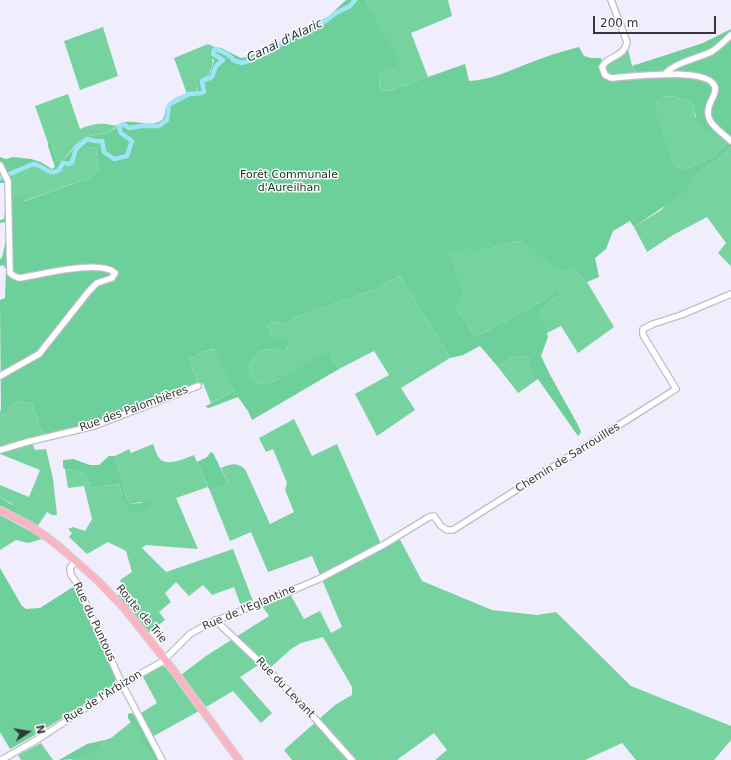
<!DOCTYPE html>
<meta charset="utf-8">
<style>
body{margin:0}
#map{position:relative;width:731px;height:760px;overflow:hidden;background:#f0edfc;font-family:"DejaVu Sans",sans-serif}
canvas{display:block}
.north{position:absolute;left:8px;top:712px;width:40px;height:40px;-webkit-text-stroke:3px #fcfcfc;paint-order:stroke;rotate:78deg;font-size:11px;font-weight:700;line-height:16px;text-align:center;color:#37363c}
.north::after{content:'';display:block;margin:auto;width:14px;height:18px;background:#37363c;clip-path:polygon(50% 0,100% 100%,50% 72%,0 100%)}
.scale{position:absolute;left:593px;top:16px;width:123px;height:18px;box-sizing:border-box;border:2px solid #37363c;border-top:0;padding-left:5px;font-size:12px;line-height:14px;white-space:nowrap;color:#37363c;-webkit-text-stroke:3px #fcfcfc;paint-order:stroke}
</style>
<div id="map">
<canvas width="731" height="760"></canvas>
<div class="north">N</div>
<div class="scale">200 m</div>
</div>
<script>
const ctx = document.querySelector('canvas').getContext('2d');
ctx.lineJoin = 'round';
function fillPath(path, color) { ctx.fillStyle = color; ctx.fill(path, 'evenodd'); }
function stroke(path, color, width, dash) { ctx.strokeStyle = color; ctx.lineWidth = width; ctx.lineCap = dash ? 'butt' : 'round'; ctx.setLineDash(dash || []); ctx.stroke(path); }
function label(font, color, halo, rows, align = 'center') {
  ctx.font = font + ' "DejaVu Sans",sans-serif'; ctx.lineWidth = 3; ctx.setLineDash([]); ctx.textBaseline = 'middle'; ctx.strokeStyle = halo; ctx.fillStyle = color; for (const [text, x, y, turn = 0] of rows) {
    ctx.save(); ctx.translate(x, y); ctx.rotate((+turn || 0) * Math.PI / 180); ctx.textAlign = isNaN(turn) ? turn : align; if (halo) ctx.strokeText(text, 0, 0); ctx.fillText(text, 0, 0); ctx.restore();
  }
}
fillPath(new Path2D(`
 M367,0H448L452,16L411,33L428,77L388,91L380,89L379,78L382,72L394,68L369,8Z
 M103,27L118,76L80,90L64,41Z
 M208,44L215,47L211,50C214,62 214,74 201,79L196,91L187,94L174,58Z
 M628,49L632,66L637,75L611,76L607,73L606,69C608,59 622,57 628,49Z
 M68,94L80,129C89,125 98,123 107,124C111,125 113,126 117,125C107,138 96,131 83,139C74,144 69,155 61,162L57,161L51,143H48L35,106Z
 M672,96L693,103L695,116L727,142L713,157L688,168L681,170L674,164L654,111L657,101L662,97Z
 M90,147L96,148L98,168L92,177L24,201L14,198C12,175 10,172 35,166L45,173L56,174L75,162L79,153L84,148Z
 M731,147V266L718,253L726,243L707,217L673,235L647,252L634,227L661,210L694,176L725,154Z
 M522,241L554,267L564,271L572,269L587,282L614,327L578,353L561,326L547,333L540,312L550,301L558,296L555,292L528,309L475,337L457,308L458,303L448,253C460,246 467,250 479,250C491,250 508,242 522,241Z
 M400,276L450,358L401,388L415,410L377,436L355,394L389,375L374,351L339,369L330,356L276,381L262,384L255,382L250,372L249,365L258,352L269,349L284,351L288,348L283,337L277,339L271,336L268,325L272,321L282,324L301,315L374,290Z
 M215,349L234,391L211,403L203,383L199,385L189,360L202,352Z
 M526,356L530,360V368L538,379L518,393L498,367L513,357Z
 M20,401L32,404L43,435L30,438L35,450L46,449L53,479L57,515H52L47,512L37,527L13,513L12,504L0,497V485L29,497L40,470L0,454V409L1,412Z
 M294,419L312,456L337,444L381,544L397,534L422,581L492,610L537,615L556,612L631,686L731,726V740L714,760H636L622,743L585,760H435L447,750L434,733L397,760H292L284,750L335,705L352,695V687L323,637L301,643L291,649L270,668L263,662L240,677L272,713L261,723L233,691L206,707L181,675L206,656L269,616L262,606L290,594L304,619L320,611L331,633L342,627L312,556L268,572L251,532L230,541L210,491L228,483L221,468C231,464 236,462 245,469L270,524L294,512L285,490L287,483L273,449L266,452L259,438Z
 M153,444C155,448 156,455 160,459C167,467 186,458 194,455L208,487L176,498L198,549L146,545L142,548L166,572L233,549L253,601L241,606L234,587L212,595L203,585L189,596L176,582L165,593L171,602L159,612L165,620L147,634L117,596L124,589L120,580L132,572L126,551L108,542L87,554L69,537L72,533L68,529L73,527L85,531L92,519L84,486L68,488L65,469L75,470L85,474L89,484L92,488L119,484L126,508L136,513L150,506L141,502L130,504L127,499L115,456L129,449L131,453Z
 M0,515L43,538L42,539L28,543L16,540L0,550Z
 M161,666L166,667L171,672L199,711L152,737L141,713L157,703L142,675Z
 M131,722L154,756L155,760H70C84,755 97,753 105,740L111,738Z
 M41,743L53,760H21L18,755Z`), '#76d39f');
fillPath(new Path2D(`
 M346,0H367L369,8L398,61L394,68L382,72L379,78L380,89L388,91L465,64L469,81C491,80 511,70 532,62C547,56 563,51 579,47L584,56L591,58H601L602,62L601,67L610,79L618,81L640,79L632,66L703,43L731,29V147L725,154L694,176L685,192L634,227L630,221L613,231L606,249L595,258L599,277L587,282L572,269L564,271L554,268L522,241C508,242 491,250 479,250C467,250 459,247 448,253L463,294L458,303L457,308L475,337L528,309L555,292H559L558,296L550,301L540,312L546,328L548,337L541,356L549,373L578,425L581,432L578,436L538,379L533,376L530,368V360L526,356L513,357L498,367L480,346L463,355L450,358L400,276L374,290L301,315L282,324L272,321L268,325L271,336C277,339 280,336 286,338C289,344 290,347 284,351L269,349L258,352L249,365L250,372L255,382L262,384L276,381L325,354L330,356L339,369L252,420L248,411L238,397L209,408L206,407V406L234,391L214,349L202,352L189,360L199,385L124,413L93,423L43,435L32,404L20,401L11,406L5,414L1,412L0,300L5,298L6,269L3,265L0,266V259L2,258L6,239V222L0,223V220L4,219L5,211L6,183H0V157L6,159L13,157L31,159L41,162L52,169L55,167L48,146V143H51L57,161L61,162C69,156 74,146 82,140C90,133 102,136 111,131C118,128 115,124 126,122C138,120 151,128 162,120C166,117 164,110 167,106C172,97 187,93 196,91L198,88V81L207,76L211,72L214,60L209,55L211,50L215,47L221,48L241,58L247,57L274,47L293,32L328,17ZM672,96L693,103C697,132 707,127 727,142L713,157L688,168L681,170L674,164L655,111L657,101L662,97ZM90,147L96,148L98,168L92,177L25,201L23,199L14,198C12,174 10,172 35,166C39,169 43,173 48,174C53,175 73,165 76,161C81,154 80,148 90,147Z
 M210,452L213,453L228,483L210,491L197,462C202,459 209,458 210,452Z
 M109,456H115L127,499L130,504L150,502V506C147,509 143,511 139,512C123,518 123,493 119,484L92,488L89,484L85,474L75,470L65,469L63,467V460L73,459L90,465H99Z
 M0,497L15,507L13,513L0,507Z
 M0,568L22,606L26,609L40,608L73,587L78,593L116,677L114,685L37,734L10,749L0,732Z
 M132,713L137,720L160,760H155L153,756L128,718V714Z
 M105,740C96,755 76,760 59,760L87,744Z`), '#6dcf9a');
stroke(new Path2D(`
 M0,178L33,164C43,165 47,175 58,171L63,163L70,164L72,162L76,149L87,139L95,141H102L104,152L114,159L127,156L132,141L121,133L119,127L123,124L129,128L141,126H159L167,120L169,105L172,103L189,94L202,93L204,92L202,81C216,76 211,78 216,66L223,60L213,54L214,50L216,49L227,54L232,58L233,60L242,63L254,59L259,55L267,53L305,28L324,22L336,13L350,6L355,0`), '#a0e4f7', 4.5);
const minor = new Path2D(`
 M611,0L627,42C624,58 608,55 602,67L605,75L611,78C629,77 709,66 715,87C716,93 713,97 711,101C701,121 718,129 731,141
 M665,74C674,63 698,58 711,52C718,48 725,41 731,35
 M0,165L8,181L10,273L14,276L19,278C40,275 100,259 115,273L112,278L97,283L89,291L39,354L0,376
 M0,450L27,442L94,426L198,386
 M75,561L70,568L71,575L76,582L122,684L162,760
 M215,620L263,665L311,714L352,760
 M1,760L40,738L122,684L162,662L190,634L210,623L279,596L319,579L385,544L429,517L434,516L441,526L447,530H453L665,396L676,389L643,335V329L653,324L681,315L731,294`);
const major = new Path2D(`
 M0,510L29,525L47,537L62,549L97,580L124,608L171,667L239,760`);
stroke(minor, '#bfbcca', 8);
stroke(major, '#d3d3d4', 9);
stroke(minor, '#fff', 5.5);
stroke(major, '#fab5c5', 7);
label('11px', '#0d3822', '#fcfcfc', [
 ["Forêt Communale",289,175],
 ["d'Aureilhan",289,188]
]);
label('11px', '#37363c', '#fcfcfc', [
 ["Rue des Palombières",134,409,-20],
 ["Chemin de Sarrouilles",568,458,-32],
 ["Rue de l'Eglantine",249,608,-23],
 ["Route de Trie",141,614,50],
 ["Rue du Puntous",94,622,65],
 ["Rue du Levant",285,688,46],
 ["Rue de l'Arbizon",103,697,-32]
]);
label('italic 12px', '#193036', '#fcfcfc', [
 ["Canal d'Alaric",285,41,-26]
]);
</script>
